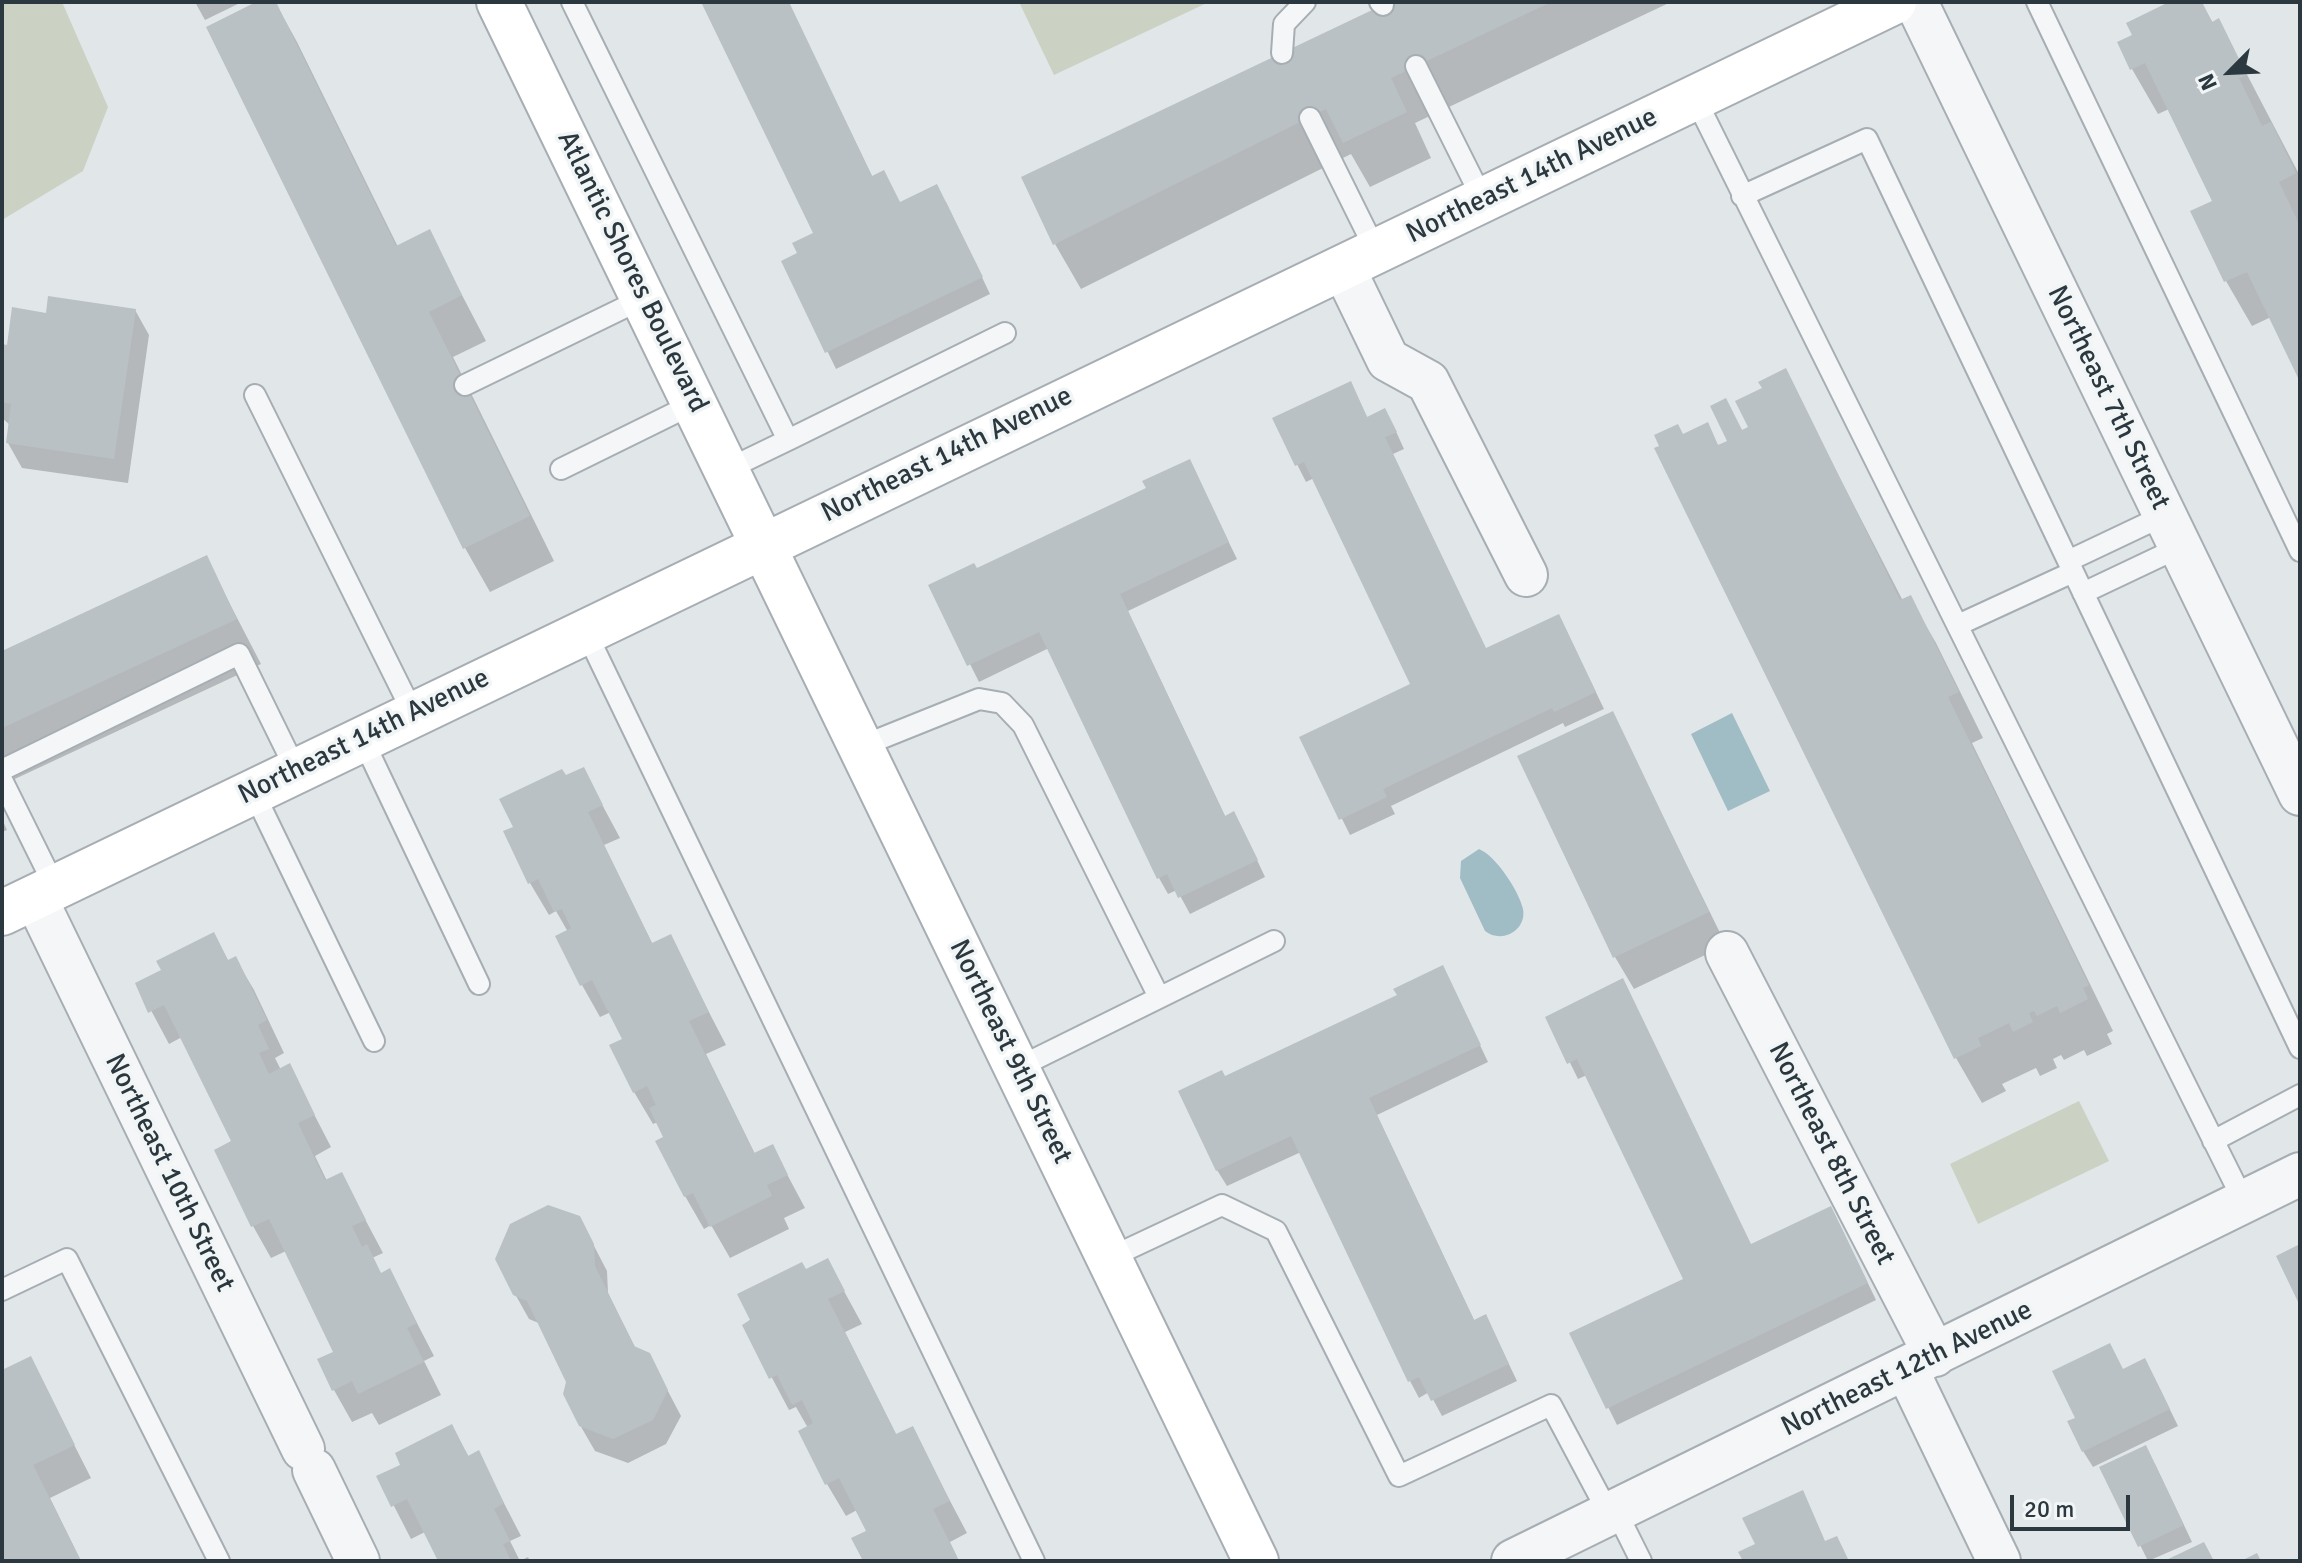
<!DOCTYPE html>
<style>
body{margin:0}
#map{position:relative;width:2302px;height:1563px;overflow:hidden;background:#e1e6e9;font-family:Signika,sans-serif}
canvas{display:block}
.frame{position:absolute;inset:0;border:4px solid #2b383f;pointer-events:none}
.north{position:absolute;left:2190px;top:32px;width:80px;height:80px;-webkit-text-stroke:6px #f1f5f6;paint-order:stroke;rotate:246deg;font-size:22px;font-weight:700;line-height:32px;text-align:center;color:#2b383f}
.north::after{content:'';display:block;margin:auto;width:28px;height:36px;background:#2b383f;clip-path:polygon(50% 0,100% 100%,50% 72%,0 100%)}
.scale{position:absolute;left:2010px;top:1495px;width:120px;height:36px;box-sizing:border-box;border:4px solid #2b383f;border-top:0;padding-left:10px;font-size:24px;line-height:28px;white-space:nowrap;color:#2b383f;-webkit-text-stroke:6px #f1f5f6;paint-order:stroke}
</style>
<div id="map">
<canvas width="2302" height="1563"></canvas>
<div class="frame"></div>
<div class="north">N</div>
<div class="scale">20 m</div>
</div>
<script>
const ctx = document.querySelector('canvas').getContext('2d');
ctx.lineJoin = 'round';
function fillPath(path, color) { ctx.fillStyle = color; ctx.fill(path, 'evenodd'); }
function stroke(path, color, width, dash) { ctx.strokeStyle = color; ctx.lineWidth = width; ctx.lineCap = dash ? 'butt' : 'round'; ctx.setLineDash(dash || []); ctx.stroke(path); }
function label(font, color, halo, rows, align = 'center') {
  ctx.font = font + ' Signika,sans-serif'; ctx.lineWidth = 7; ctx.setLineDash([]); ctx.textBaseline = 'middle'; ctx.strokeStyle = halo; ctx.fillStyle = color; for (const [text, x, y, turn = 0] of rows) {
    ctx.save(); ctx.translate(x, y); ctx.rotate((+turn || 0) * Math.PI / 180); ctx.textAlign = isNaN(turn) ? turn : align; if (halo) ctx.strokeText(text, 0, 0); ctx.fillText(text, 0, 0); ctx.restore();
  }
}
fillPath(new Path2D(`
 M2,2H62L108,107L83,171L2,220Z
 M1019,2H1209L1054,75Z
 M2079,1101L2109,1161L1978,1224L1950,1164Z`), '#cbd2c3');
fillPath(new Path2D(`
 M1732,713L1770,791L1728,811L1691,734Z
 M1479,849C1496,856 1519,891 1523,909C1527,931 1501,944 1485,931L1460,878L1461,861Z`), '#a0bdc5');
fillPath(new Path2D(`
 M195,2H242L205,20Z
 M261,2H275L297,42L398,247L429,232L486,341L453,357L554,561L490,592L465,548Z
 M703,2H788L873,178L900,204L946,202L990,294L836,369L784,262L800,254L815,234Z
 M1394,2H1671L1415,123L1431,158L1370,187L1351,154L1081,289L1055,244Z
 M2173,2H2201L2213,23L2219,21L2300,176V378L2271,317L2252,326L2226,281L2193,212L2215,202L2169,109L2158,114L2132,69L2134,36Z
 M135,310L149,335L128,483L22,468L8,443L10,425L2,418V346L9,347L48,315Z
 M1785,371L1903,601L1910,598L1936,643L1983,738L1972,743L2113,1031L2107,1034L2112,1044L2087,1056L2084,1050L2064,1060L2061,1055L2053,1059L2057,1068L2040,1076L2036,1068L2002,1084L2006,1091L1982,1103L1956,1058L1683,436L1707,425L1719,447L1729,442L1725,401L1743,432L1750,428L1765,389Z
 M1359,400L1368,419L1394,427L1404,449L1393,454L1486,650L1567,632L1604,709L1565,727L1563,723L1391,806L1395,814L1350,835L1302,738L1413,685L1314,478L1306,482L1274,419Z
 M1189,461L1237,559L1128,611L1226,818L1243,830L1265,877L1190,914L1177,890L1168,894L1159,878L1049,648L979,682L931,586L976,571L1149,488Z
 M206,558L261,664L2,785V653Z
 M1612,713L1726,945L1634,989L1615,957Z
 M583,769L620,838L604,845L653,945L670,937L726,1045L706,1054L755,1154L772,1146L805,1208L784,1218L789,1229L730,1258L711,1225L704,1229L685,1196L658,1142L666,1138L658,1122L653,1124L634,1092L624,1040L611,1012L600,1017L582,985L568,932L556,911L549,915L530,883L515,828L565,778Z
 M2,819L7,830L2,832Z
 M213,935L229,962L235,958L254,990L284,1053L275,1058L281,1070L289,1066L331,1147L315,1156L327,1181L341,1174L383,1253L372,1258L382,1275L390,1271L434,1356L424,1361L441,1395L379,1425L372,1413L352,1422L334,1390L336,1352L286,1251L271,1258L253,1226L233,1142L182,1037L169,1044L137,984L164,971Z
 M1451,984L1488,1062L1377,1115L1475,1322L1494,1333L1517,1381L1442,1416L1429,1392L1419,1398L1410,1381L1301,1152L1227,1186L1217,1170L1225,1079Z
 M1548,1018L1751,1246L1840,1225L1876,1300L1617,1425L1572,1334L1685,1279L1587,1075L1578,1079Z
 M593,1244L607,1271L608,1293L636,1349L649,1355L681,1416L666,1444L628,1463L595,1451L580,1425L568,1382L541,1324L529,1319L515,1294Z
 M827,1260L862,1324L845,1332L897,1436L912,1429L967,1533L950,1542L959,1561H865L868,1532L857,1510L846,1516L827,1484L808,1428L796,1407L789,1410L744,1325L805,1272Z
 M30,1358L91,1478L50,1498L81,1561H2V1372Z
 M2123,1371L2154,1377L2178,1426L2093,1467L2083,1451L2077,1419Z
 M452,1427L469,1457L478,1453L521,1536L510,1541L520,1561L528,1557L530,1561H440L425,1532L411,1539L379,1477L403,1466Z
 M2155,1464L2192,1542L2148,1561L2102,1468Z`), '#0003');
fillPath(new Path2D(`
 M256,2H276L396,246L430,229L462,295L429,312L530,516L463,549L206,27Z
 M701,2H789L872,176L884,170L900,202L937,184L983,277L825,353L781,261L797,253L792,243L813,233Z
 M1389,2H1551L1391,78L1407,112L1343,143L1326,109L1053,245L1021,177Z
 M2169,2H2202L2212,22L2219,18L2247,75L2239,78L2262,126L2271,122L2296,173L2279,182L2300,226V382L2247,272L2224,282L2190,211L2212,201L2145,63L2130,70L2117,42L2132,35L2126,23Z
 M48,296L136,309L114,459L6,443L11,404L2,402V344L7,345L12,307L46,313Z
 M1786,368L1900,600L1911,595L1959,692L1948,697L2089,985L2083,988L2088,999L2060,1013L2057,1006L2037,1016L2034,1011L2029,1013L2033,1022L2013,1032L2009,1023L1978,1038L1981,1046L1954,1059L1654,448L1659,446L1654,435L1678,424L1683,434L1708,422L1718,445L1727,441L1710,406L1726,398L1742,430L1748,427L1735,401L1762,388L1758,382Z
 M1351,381L1367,417L1385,408L1397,432L1385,437L1486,648L1559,614L1596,692L1554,712L1552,708L1383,789L1387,797L1339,820L1299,737L1410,684L1304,462L1295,466L1272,418Z
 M1190,459L1229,542L1120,594L1225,816L1234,811L1258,860L1178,898L1167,874L1157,879L1039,632L967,666L928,585L974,563L977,568L1146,488L1142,481Z
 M207,555L237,619L2,728V651Z
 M1613,711L1709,912L1613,958L1517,756Z
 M584,767L603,805L588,812L652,943L671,934L709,1012L689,1021L754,1153L773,1144L788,1175L767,1185L772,1196L710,1227L693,1193L684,1197L655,1141L663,1137L649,1108L656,1105L647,1086L633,1093L609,1045L622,1039L592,980L580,986L555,936L571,928L562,909L554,912L538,879L528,884L503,831L513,827L499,799L562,769L566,775Z
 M214,932L228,960L236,956L267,1020L258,1025L269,1049L259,1053L269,1074L290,1063L315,1115L298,1123L325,1180L342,1172L366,1220L352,1226L362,1247L367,1244L381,1273L390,1268L417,1323L407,1328L424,1362L358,1394L352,1381L332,1391L317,1359L333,1352L269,1219L251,1227L214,1150L231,1141L164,1005L148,1013L135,983L161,970L156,961Z
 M1443,965L1481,1045L1369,1098L1474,1320L1486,1314L1509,1364L1431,1401L1419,1377L1408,1382L1291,1136L1216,1171L1178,1091L1222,1070L1225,1076L1397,995L1393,989Z
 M1623,978L1751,1244L1831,1206L1868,1283L1606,1409L1569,1333L1683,1279L1577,1059L1567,1064L1545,1017Z
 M548,1205L580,1216L594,1244L595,1266L634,1346L650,1353L668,1390L653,1420L613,1439L579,1426L563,1394L566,1382L527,1301L513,1295L495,1259L510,1224Z
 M2300,1244V1306L2276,1256Z
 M828,1258L845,1291L828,1299L896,1434L913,1426L950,1501L933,1509L959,1561H863L851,1538L866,1531L839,1478L825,1485L798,1431L813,1423L802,1400L792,1405L777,1375L769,1379L742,1325L750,1320L737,1294L802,1262L806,1269Z
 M2110,1343L2123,1369L2145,1358L2170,1409L2082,1452L2067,1421L2075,1418L2052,1371Z
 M31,1356L75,1445L33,1465L81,1561H2V1370Z
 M452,1424L468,1456L479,1450L504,1503L494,1509L510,1541L503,1544L511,1561H438L407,1499L391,1507L376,1476L400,1465L395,1453Z
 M2146,1445L2184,1525L2138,1547L2099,1467Z
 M1803,1490L1825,1541L1837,1536L1849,1561H1743L1738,1552L1755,1544L1742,1518Z
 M2204,1542L2214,1561H2164Z
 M2257,1553L2261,1561H2241Z`), '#b9c1c5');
const lane = new Path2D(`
 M572,2L788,440L728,469
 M1380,2L1383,5
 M2037,2L2300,551
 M1282,53L1284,24L1305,2
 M1416,66L1482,198
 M1695,98L2244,1202
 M1310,118L1376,251
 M1742,196L1867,139L2300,1048
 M465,385L644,298
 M255,395L413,713
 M788,440L1005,333
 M561,469L695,403
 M2068,561L2165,515
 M2083,593L2180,547
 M1958,625L2073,572
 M585,630L1034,1561
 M362,738L479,984
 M862,746L979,699L1002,703L1023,725L1159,997
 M2,770L239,654L296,770
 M2,780L55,887
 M253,791L374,1041
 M1017,1068L1274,941
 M2213,1141L2300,1095
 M1109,1258L1222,1205L1276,1231L1399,1476L1551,1405L1609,1514
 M2,1290L67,1259L219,1561
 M1616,1511L1641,1561`);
const street = new Path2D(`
 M1916,2L2300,794
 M1343,267L1388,360L1428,382L1526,575
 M35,897L303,1449
 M1727,953L1935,1355
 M1907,1370L1999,1561
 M314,1470L358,1561
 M1513,1561L2300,1174`);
const secondary = new Path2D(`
 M499,2L1256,1561
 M2,913L1894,2`);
stroke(lane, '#a7aeb3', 24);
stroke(street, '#a7aeb3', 46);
stroke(secondary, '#a7aeb3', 48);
stroke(lane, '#f4f6f7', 20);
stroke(street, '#f4f6f7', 42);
stroke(secondary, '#fff', 44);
label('28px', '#2b383f', '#f1f5f6', [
 ["Northeast 14th Avenue",1532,176,-26],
 ["Atlantic Shores Boulevard",632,272,64],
 ["Northeast 7th Street",2108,398,64],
 ["Northeast 14th Avenue",947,455,-26],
 ["Northeast 14th Avenue",364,737,-26],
 ["Northeast 9th Street",1010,1052,64],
 ["Northeast 8th Street",1831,1154,63],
 ["Northeast 10th Street",169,1173,64],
 ["Northeast 12th Avenue",1907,1369,-26]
]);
</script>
